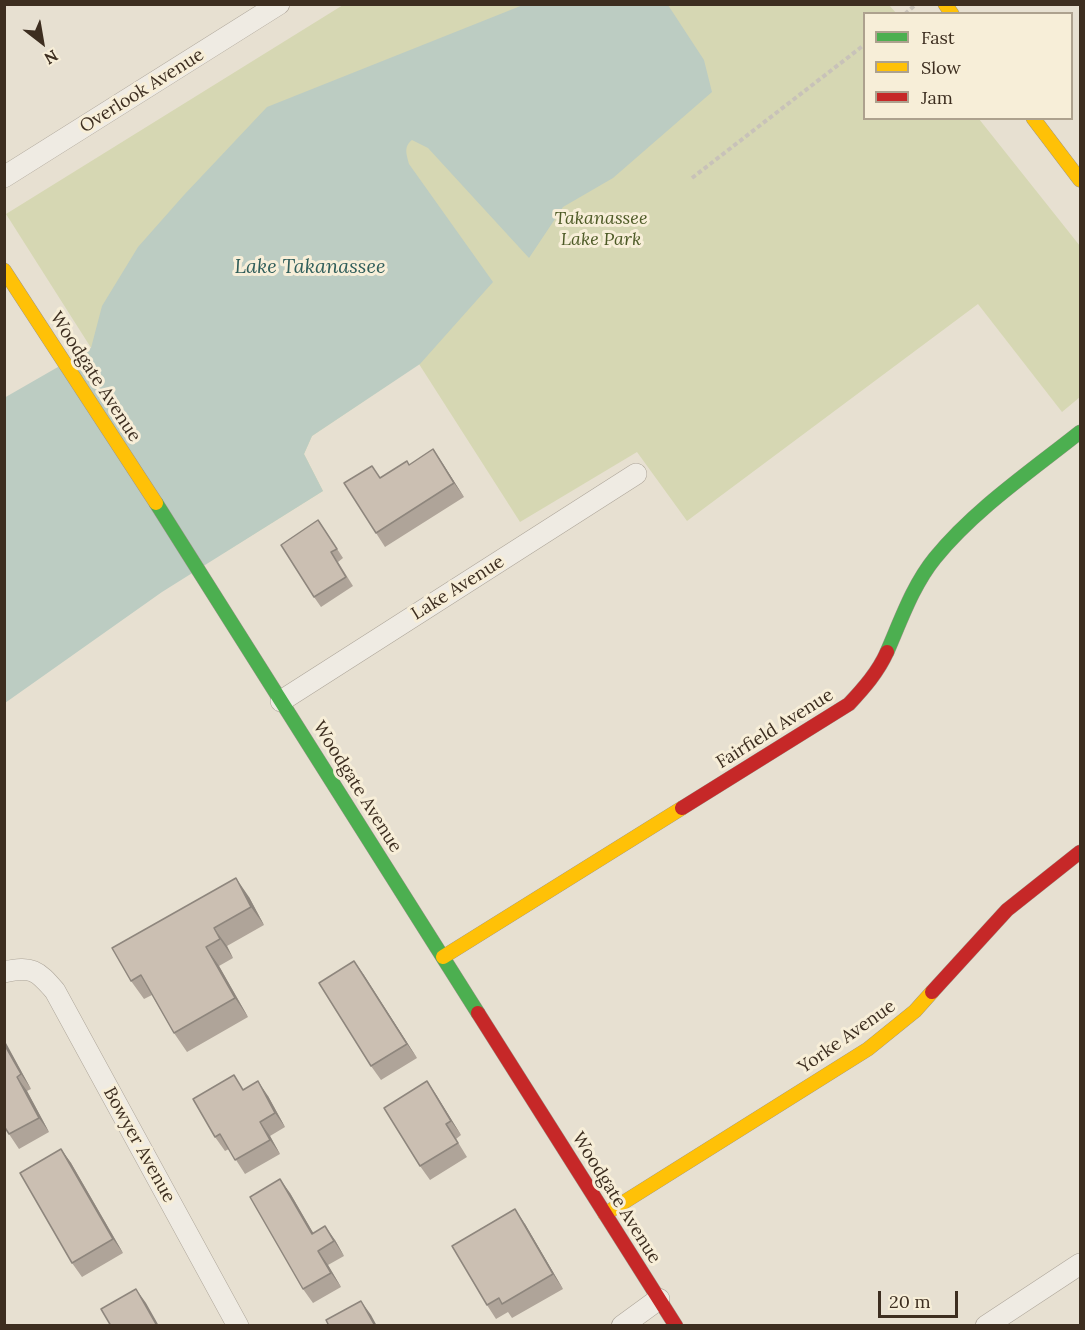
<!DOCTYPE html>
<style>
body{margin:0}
#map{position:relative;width:1085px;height:1330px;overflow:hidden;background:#e7e0d1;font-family:Lora,serif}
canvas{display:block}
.frame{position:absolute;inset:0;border:6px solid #3d2e20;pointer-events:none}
.legend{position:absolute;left:863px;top:12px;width:210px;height:108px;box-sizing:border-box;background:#f7eed8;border:2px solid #ada18e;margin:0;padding:8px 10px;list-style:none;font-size:18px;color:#3d2e20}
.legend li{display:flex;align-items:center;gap:12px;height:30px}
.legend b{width:30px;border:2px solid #ada18e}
.north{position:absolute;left:12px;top:12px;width:60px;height:60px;-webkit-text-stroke:4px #f7eed8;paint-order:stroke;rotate:149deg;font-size:16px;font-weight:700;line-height:24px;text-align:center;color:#3d2e20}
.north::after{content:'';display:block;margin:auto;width:21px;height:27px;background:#3d2e20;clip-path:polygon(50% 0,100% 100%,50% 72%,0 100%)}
.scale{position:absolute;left:878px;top:1291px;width:80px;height:27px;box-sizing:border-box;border:3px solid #3d2e20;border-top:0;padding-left:8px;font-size:18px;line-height:21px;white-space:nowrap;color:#3d2e20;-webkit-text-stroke:4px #f7eed8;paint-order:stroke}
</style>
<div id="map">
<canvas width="1085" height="1330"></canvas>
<div class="frame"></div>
<ul class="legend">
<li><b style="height:8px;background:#4caf50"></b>Fast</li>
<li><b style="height:8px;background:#ffc107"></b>Slow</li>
<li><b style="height:8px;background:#c62828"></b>Jam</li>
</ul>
<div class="north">N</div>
<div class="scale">20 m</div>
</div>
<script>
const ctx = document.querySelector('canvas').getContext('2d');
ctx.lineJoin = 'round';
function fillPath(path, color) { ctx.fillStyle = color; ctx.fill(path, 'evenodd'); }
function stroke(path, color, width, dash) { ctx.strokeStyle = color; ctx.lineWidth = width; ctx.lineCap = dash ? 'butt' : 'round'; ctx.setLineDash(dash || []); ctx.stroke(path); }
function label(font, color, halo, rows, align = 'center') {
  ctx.font = font + ' Lora,serif'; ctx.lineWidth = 6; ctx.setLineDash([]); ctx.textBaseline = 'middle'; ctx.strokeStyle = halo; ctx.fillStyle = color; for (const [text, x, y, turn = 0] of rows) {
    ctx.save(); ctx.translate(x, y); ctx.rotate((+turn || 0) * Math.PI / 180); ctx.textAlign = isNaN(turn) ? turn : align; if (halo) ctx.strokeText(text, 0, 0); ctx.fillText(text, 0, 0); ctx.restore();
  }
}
fillPath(new Path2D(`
 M343,5H889L896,13L864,14V118L979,119L1080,246V397L1062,412L978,304L687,521L637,452L520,522L419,364L312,436L304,454L323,491L222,554L6,214Z`), '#d6d7b3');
fillPath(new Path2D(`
 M523,5H668L704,60L712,92L613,178L563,207L529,258L428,148L412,140C403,147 407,155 409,164L493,282L420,364L312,436L304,454L323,491L162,592L5,703L4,398L91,348L102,306L138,247L184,195L267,107Z`), '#bcccc2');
const street = new Path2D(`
 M4,177L279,4
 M281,701L636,474
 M4,972C32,966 37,970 55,991L238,1326
 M622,1326L659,1299
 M986,1326L1080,1264`);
const fast = new Path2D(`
 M156,503L478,1013
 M887,652C901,620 913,585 935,558C975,509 1031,471 1080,432`);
const slow = new Path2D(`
 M945,4L952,14
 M1033,118L1080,180
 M4,270L156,503
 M443,957L682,808
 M605,1214L868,1049L915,1011L932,992`);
const jam = new Path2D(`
 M682,808L849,704C864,688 878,672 887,652
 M932,992L1007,910L1080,852
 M478,1013L676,1326`);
stroke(street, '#ada599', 22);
stroke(fast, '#9c958a', 15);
stroke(slow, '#9c958a', 15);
stroke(jam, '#9c958a', 15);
stroke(new Path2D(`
 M905,14L916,4
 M692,178L864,45`), '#c8c2b9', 4, [4.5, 3]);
stroke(street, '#efebe3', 21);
stroke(fast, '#4caf50', 14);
stroke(slow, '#ffc107', 14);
stroke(jam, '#c62828', 14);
fillPath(new Path2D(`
 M433,449L464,497L385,547L376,533L409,465Z
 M325,530L343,558L338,562L353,586L321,607L314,597Z
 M249,897L264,925L227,946L233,958L219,966L248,1017L187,1052L174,1033L152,995L144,999L131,981Z
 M354,961L417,1058L381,1080L371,1066Z
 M4,1041L31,1089L27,1091L49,1132L19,1149L9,1134Z
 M427,1081L461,1135L456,1139L467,1157L430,1180L420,1166Z
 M244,1089L268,1096L285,1127L270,1136L280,1154L245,1174L229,1149L225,1151L215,1137Z
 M61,1149L71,1163L123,1253L82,1277L72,1263Z
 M290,1193L313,1233L335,1240L344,1256L328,1265L341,1287L313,1303L303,1289Z
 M525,1224L563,1289L512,1318L508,1312L496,1319L487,1305Z`), '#afa499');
fillPath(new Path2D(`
 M433,449L443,464L464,497L454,483Z
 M236,878L249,897L264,925L251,907Z
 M214,928L227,946L233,958L220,939Z
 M206,947L219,966L248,1017L235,998Z
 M354,961L364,975L417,1058L407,1044Z
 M4,1041L6,1043L31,1089L21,1074L4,1044Z
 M17,1077L27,1091L49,1132L39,1118Z
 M258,1081L268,1096L285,1127L275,1113Z
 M427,1081L437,1096L461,1135L451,1121Z
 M260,1122L270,1136L280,1154L270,1140Z
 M61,1149L71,1163L123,1253L113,1239Z
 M280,1179L290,1193L322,1248L312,1234Z
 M515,1209L525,1224L563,1289L553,1274Z
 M325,1226L335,1240L344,1256L334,1241Z
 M318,1251L328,1265L341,1287L331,1273Z
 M136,1289L146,1303L159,1326H157Z
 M361,1301L371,1315L377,1326H375Z`), '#8e867d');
const building = new Path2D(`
 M433,449L454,483L376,533L344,483L372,466L380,478L407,461L409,465Z
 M318,520L337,549L331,552L346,577L314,597L281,545Z
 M236,878L251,907L214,928L220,939L206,947L235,998L174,1033L141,975L131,981L112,948Z
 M354,961L407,1044L371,1066L319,983Z
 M4,1044L21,1074L17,1077L39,1118L9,1134L4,1126Z
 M234,1075L243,1090L258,1081L275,1113L260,1122L270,1140L235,1160L220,1134L215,1137L193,1099Z
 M427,1081L451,1121L446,1124L458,1143L420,1166L384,1108Z
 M61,1149L113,1239L72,1263L20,1173Z
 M280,1179L312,1234L325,1226L334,1241L318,1251L331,1273L303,1289L250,1197Z
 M515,1209L553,1274L502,1304L499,1298L487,1305L452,1246Z
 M136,1289L157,1326H111L101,1309Z
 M361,1301L375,1326H329L326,1320Z`);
fillPath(building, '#cbbfb2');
stroke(building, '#8e867d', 1.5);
label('18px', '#3d2e20', '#f7eed8', [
 ["Overlook Avenue",142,91,-32],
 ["Woodgate Avenue",95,377,57],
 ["Lake Avenue",458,588,-32],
 ["Fairfield Avenue",775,729,-32],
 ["Woodgate Avenue",357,787,58],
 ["Yorke Avenue",847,1037,-35],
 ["Bowyer Avenue",139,1145,61],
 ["Woodgate Avenue",616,1198,58]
]);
label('italic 18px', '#4d5a26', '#f7eed8', [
 ["Takanassee",601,219],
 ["Lake Park",601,240]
]);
label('italic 20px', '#2f5d5a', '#f7eed8', [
 ["Lake Takanassee",310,267]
]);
</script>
